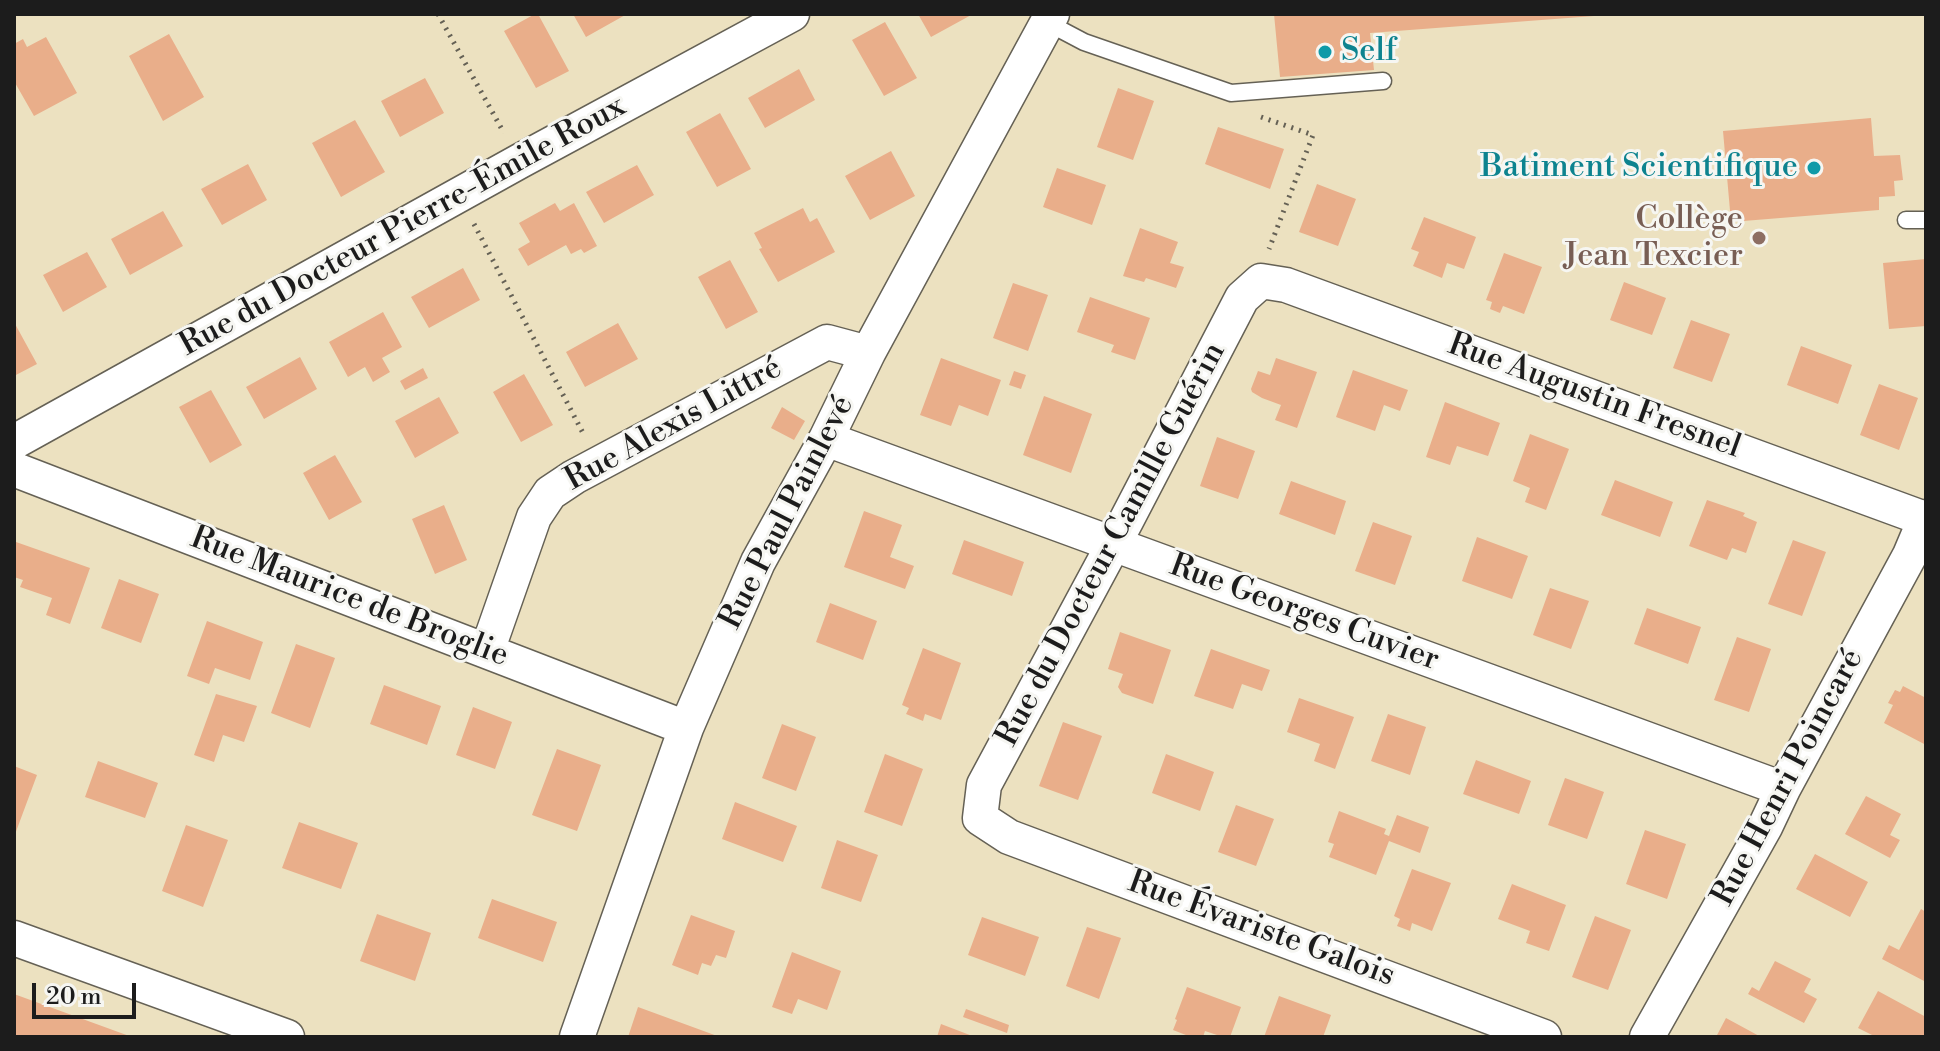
<!DOCTYPE html>
<meta charset="utf-8">
<style>
body{margin:0}
#map{position:relative;width:1940px;height:1051px;overflow:hidden;background:#ece1c0;font-family:"Libre Bodoni",serif}
canvas{display:block}
.frame{position:absolute;inset:0;border:16px solid #1c1c1c;pointer-events:none}
.scale{position:absolute;left:32px;top:983px;width:104px;height:36px;box-sizing:border-box;border:4px solid #1c1c1c;border-top:0;padding-left:10px;font-size:24px;line-height:28px;white-space:nowrap;color:#1c1c1c;-webkit-text-stroke:6px #f6f6f2;paint-order:stroke}
</style>
<div id="map">
<canvas width="1940" height="1051"></canvas>
<div class="frame"></div>
<div class="scale">20 m</div>
</div>
<script>
const ctx = document.querySelector('canvas').getContext('2d');
ctx.lineJoin = 'round';
function fillPath(path, color) { ctx.fillStyle = color; ctx.fill(path, 'evenodd'); }
function stroke(path, color, width, dash) { ctx.strokeStyle = color; ctx.lineWidth = width; ctx.lineCap = dash ? 'butt' : 'round'; ctx.setLineDash(dash || []); ctx.stroke(path); }
function label(font, color, halo, rows, align = 'center') {
  ctx.font = font + ' "Libre Bodoni",serif'; ctx.lineWidth = 6; ctx.setLineDash([]); ctx.textBaseline = 'middle'; ctx.strokeStyle = halo; ctx.fillStyle = color; for (const [text, x, y, turn = 0] of rows) {
    ctx.save(); ctx.translate(x, y); ctx.rotate((+turn || 0) * Math.PI / 180); ctx.textAlign = isNaN(turn) ? turn : align; if (halo) ctx.strokeText(text, 0, 0); ctx.fillText(text, 0, 0); ctx.restore();
  }
}
fillPath(new Path2D(`
 M535,14H538L569,71L536,88L504,31Z
 M573,14H627L586,37Z
 M918,14H973L931,37Z
 M1274,14H1593L1594,16L1370,33L1374,70L1280,77Z
 M885,22L917,78L884,96L852,40Z
 M169,34L204,97L163,121L129,56Z
 M46,37L77,93L34,116L14,81V44L23,39L27,47Z
 M799,69L815,100L765,128L748,98Z
 M425,78L444,113L400,137L381,101Z
 M1118,88L1154,101L1133,160L1097,147Z
 M720,113L751,169L717,187L686,132Z
 M1871,118L1874,156L1900,155L1903,180L1894,181L1895,196L1879,197V210L1731,222L1723,131Z
 M355,120L385,172L341,197L312,143Z
 M1218,127L1284,149L1270,189L1205,164Z
 M891,151L915,196L870,220L845,176Z
 M248,164L267,200L222,225L201,189Z
 M637,165L654,195L604,223L586,192Z
 M1057,168L1106,185L1092,225L1043,207Z
 M1317,184L1356,199L1338,246L1299,232Z
 M555,203L560,211L574,203L597,246L584,253L581,249L571,254L566,245L528,266L518,249L530,242L519,223Z
 M803,208L810,222L817,218L835,252L778,282L759,249L762,248L754,233Z
 M163,211L183,246L130,275L111,239Z
 M1424,217L1476,237L1464,269L1447,263L1442,278L1413,266L1419,252L1411,249Z
 M1140,228L1178,242L1170,263L1184,267L1176,288L1146,278L1144,282L1123,276Z
 M87,252L107,287L63,312L43,275Z
 M1504,253L1542,267L1524,314L1503,306L1500,313L1490,309L1492,302L1486,300Z
 M1926,259V326L1889,329L1883,263Z
 M730,260L758,312L726,329L698,277Z
 M463,268L480,300L429,328L411,297Z
 M1624,282L1666,298L1652,335L1610,320Z
 M1013,283L1048,295L1028,351L993,338Z
 M1090,297L1150,318L1135,360L1111,352L1114,345L1077,332Z
 M383,312L402,347L382,358L390,372L373,382L365,367L348,377L329,342Z
 M1691,320L1730,334L1712,382L1673,368Z
 M14,322L37,364L14,376Z
 M618,323L638,359L585,387L566,352Z
 M1801,346L1852,365L1838,404L1787,385Z
 M300,357L317,389L264,419L246,387Z
 M941,358L1001,380L988,416L959,405L951,426L920,415Z
 M1276,358L1317,372L1297,428L1275,420L1281,405L1262,398L1252,392L1251,389L1258,371L1270,375Z
 M423,368L428,378L405,390L400,381Z
 M1353,370L1408,390L1400,411L1384,405L1375,431L1336,417Z
 M1014,371L1026,375L1021,389L1009,385Z
 M524,374L553,425L521,442L493,392Z
 M1879,384L1918,398L1899,450L1860,435Z
 M211,390L242,445L210,463L179,407Z
 M1044,396L1092,414L1071,473L1023,455Z
 M439,397L459,433L415,458L395,421Z
 M1445,402L1500,423L1488,456L1457,446L1450,465L1426,457Z
 M782,407L805,421L794,440L771,428Z
 M1530,434L1569,449L1546,510L1525,502L1530,488L1513,481Z
 M1217,437L1255,451L1238,499L1200,486Z
 M335,455L362,502L329,520L303,473Z
 M1615,480L1673,502L1660,537L1601,515Z
 M1291,481L1346,501L1335,535L1279,514Z
 M1707,500L1745,513L1743,516L1757,522L1746,553L1732,548L1727,560L1689,546Z
 M444,505L467,560L435,574L412,519Z
 M864,511L902,525L890,557L914,566L905,589L844,567Z
 M1373,522L1412,536L1395,585L1355,571Z
 M1477,537L1528,556L1512,599L1462,581Z
 M964,540L1024,562L1012,596L952,574Z
 M1793,540L1826,552L1802,616L1768,604Z
 M16,542L90,568L70,624L46,615L52,598L20,587L23,580L14,577V547Z
 M119,579L159,594L141,643L101,628Z
 M1550,588L1589,601L1571,649L1533,635Z
 M830,603L877,621L863,660L816,642Z
 M1647,608L1701,627L1688,664L1634,644Z
 M207,621L263,642L250,680L215,668L209,684L187,676Z
 M1120,632L1171,650L1153,704L1122,693L1118,687L1123,674L1108,669Z
 M1737,637L1771,649L1749,712L1714,700Z
 M296,644L335,658L310,728L271,713Z
 M923,648L961,663L941,720L925,714L923,721L906,714L909,708L902,705Z
 M1211,649L1270,670L1262,691L1242,684L1233,709L1194,696Z
 M384,685L441,706L427,745L370,724Z
 M1903,686L1926,698V745L1884,723L1893,705L1888,703L1895,690L1900,692Z
 M216,694L257,706L244,742L223,735L214,762L194,755Z
 M1299,698L1354,717L1335,769L1314,761L1320,744L1287,732Z
 M473,707L512,722L495,769L456,755Z
 M1388,714L1426,727L1410,775L1371,761Z
 M1063,722L1102,736L1078,800L1039,786Z
 M782,724L816,737L796,791L762,778Z
 M557,749L601,765L577,831L532,815Z
 M885,754L923,769L902,826L864,812Z
 M1166,754L1214,772L1200,811L1152,793Z
 M1476,760L1531,781L1519,814L1463,794Z
 M98,761L158,783L145,818L85,797Z
 M14,766L37,775L14,837Z
 M1565,778L1604,792L1587,839L1548,825Z
 M1866,796L1901,814L1890,835L1900,840L1890,858L1845,834Z
 M735,802L797,826L783,862L722,839Z
 M1236,805L1274,819L1256,866L1218,852Z
 M1339,811L1386,829L1384,834L1389,836L1397,815L1429,827L1420,853L1389,841L1376,875L1329,857L1334,844L1328,842Z
 M299,822L358,843L341,889L282,868Z
 M186,825L228,840L203,907L162,891Z
 M1645,830L1686,844L1667,899L1626,884Z
 M837,840L878,855L861,902L821,888Z
 M1815,854L1868,882L1850,917L1796,889Z
 M1412,869L1451,883L1432,931L1412,923L1410,931L1397,926L1400,919L1394,916Z
 M1512,884L1566,905L1549,951L1526,943L1530,931L1498,919Z
 M492,899L557,922L543,962L478,938Z
 M1921,909L1926,912V982L1882,959L1889,945L1899,950Z
 M377,914L431,933L415,981L360,961Z
 M691,915L735,931L726,958L716,955L711,966L702,963L698,975L672,965Z
 M1595,916L1631,930L1608,990L1572,977Z
 M982,917L1039,937L1025,976L968,955Z
 M1087,927L1121,938L1099,999L1066,986Z
 M792,952L841,971L827,1010L798,999L792,1014L772,1007Z
 M1775,961L1811,979L1804,992L1817,999L1804,1023L1748,994L1752,987L1759,991Z
 M1187,987L1241,1007L1230,1037H1223L1205,1031L1203,1037H1191L1173,1030L1177,1020L1175,1019Z
 M1878,991L1926,1017V1031L1923,1037H1876L1858,1028Z
 M14,994L132,1037H14Z
 M1279,996L1331,1015L1323,1037H1264Z
 M638,1007L720,1037H628Z
 M966,1009L1009,1025L1007,1033L963,1017Z
 M1726,1018L1761,1037H1716Z
 M941,1024L975,1037H937Z`), '#e9ae8a');
const service = new Path2D(`
 M1048,23L1084,42L1231,93L1383,81
 M1906,220H1926`);
const minor = new Path2D(`
 M826,439L1783,789
 M14,442L520,161L792,14
 M14,468L16,470L686,728
 M487,651L534,517L550,493L574,477L827,342L868,353
 M14,938L287,1037
 M577,1037L686,728L758,562L826,439L868,353L1052,14
 M1544,1037L1009,837L980,818L984,785L1126,521L1242,298L1261,281L1286,285L1925,519
 M1647,1037L1765,827L1783,789L1910,555L1926,517`);
stroke(service, '#656155', 19);
stroke(minor, '#656155', 37);
stroke(new Path2D(`
 M438,14L504,133
 M1261,117L1313,135L1269,249
 M474,224L584,435`), '#656155', 5, [2, 6]);
stroke(service, '#fff', 16);
stroke(minor, '#fff', 34);
for (const [x, y, r, color] of [
 [1325,52,8,"#0f9aa8"],
 [1814,168,8,"#0f9aa8"],
 [1759,238,8,"#8d6e63"]
]) { const dot = new Path2D(); dot.arc(x, y, r, 0, 2 * Math.PI); ctx.fillStyle = color; ctx.fill(dot); stroke(dot, '#f6f6f2', 3); }
label('32px', '#0d838f', '#f6f6f2', [
 ["Self",1341,52],
 ["Batiment Scientifique",1798,168,"right"]
], 'left');
label('32px', '#785e54', '#f6f6f2', [
 ["Collège",1743,220],
 ["Jean Texcier",1743,257]
], 'right');
label('32px', '#1c1c1c', '#f6f6f2', [
 ["Rue du Docteur Pierre-Émile Roux",403,227,-29],
 ["Rue Augustin Fresnel",1594,397,20],
 ["Rue Alexis Littré",674,425,-29],
 ["Rue Paul Painlevé",788,513,-63],
 ["Rue du Docteur Camille Guérin",1112,545,-62],
 ["Rue Maurice de Broglie",349,598,21],
 ["Rue Georges Cuvier",1304,614,20],
 ["Rue Henri Poincaré",1789,778,-62],
 ["Rue Évariste Galois",1261,930,20]
]);
</script>
